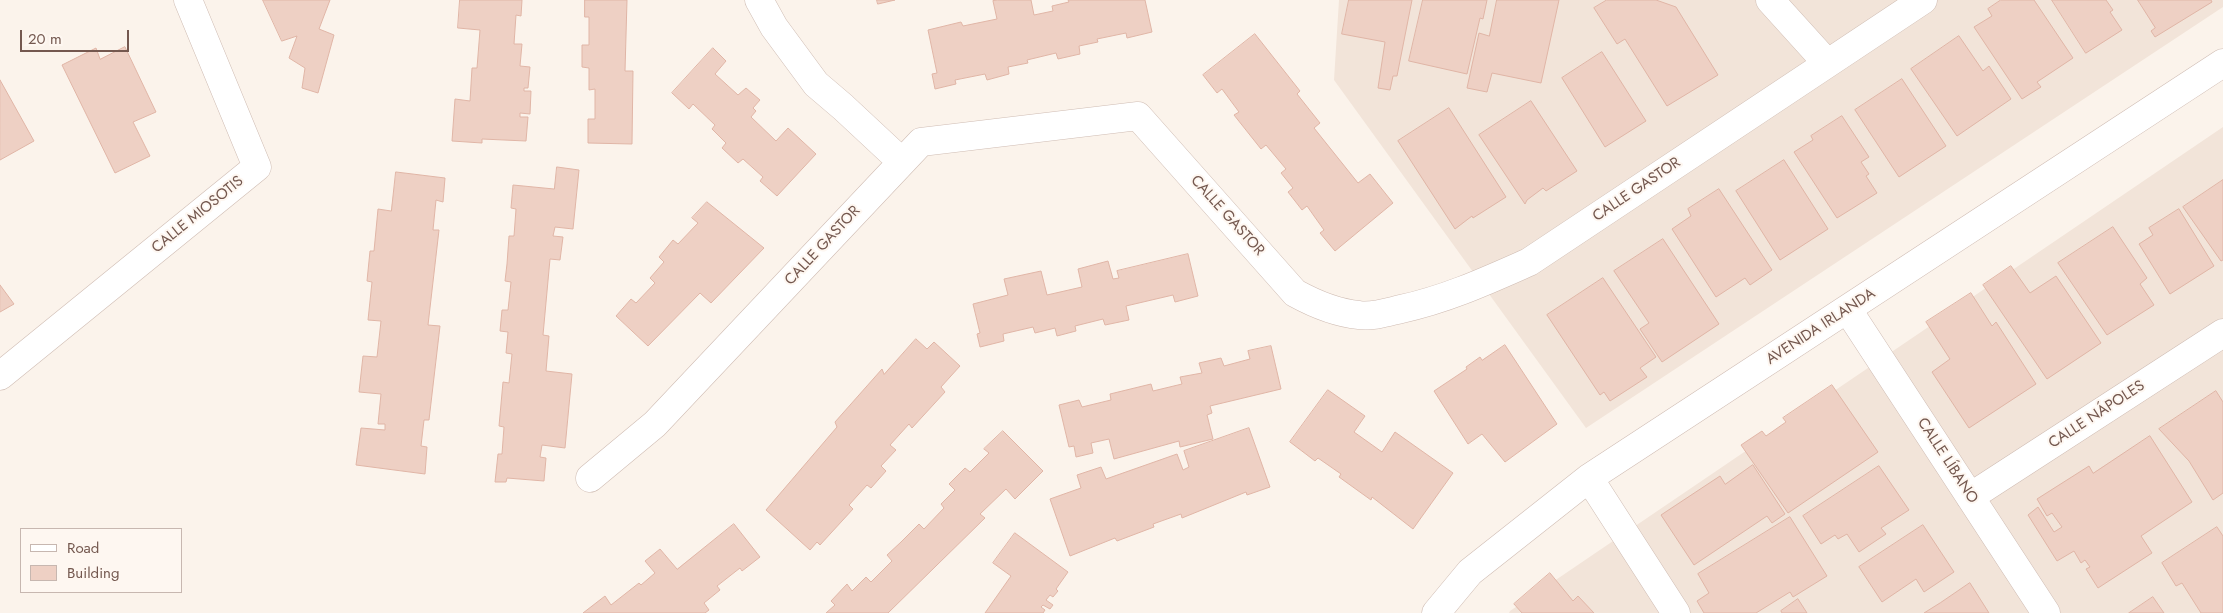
<!DOCTYPE html>
<meta charset="utf-8">
<style>
body{margin:0}
#map{position:relative;width:2223px;height:613px;overflow:hidden;background:#fbf3eb;font-family:Jost,sans-serif}
canvas{display:block}
.legend{position:absolute;left:20px;top:528px;width:162px;height:65px;box-sizing:border-box;background:#fef7f1;border:1px solid #c7b7b0;margin:0;padding:6px 9px;list-style:none;font-size:15px;color:#74584f}
.legend li{display:flex;align-items:center;gap:10px;height:25px}
.legend b{width:25px;border:1px solid #c7b7b0}
.scale{position:absolute;left:20px;top:30px;width:109px;height:22px;box-sizing:border-box;border:2px solid #74584f;border-top:0;padding-left:6px;font-size:15px;line-height:18px;white-space:nowrap;color:#74584f;-webkit-text-stroke:4px #fef7f1;paint-order:stroke}
</style>
<div id="map">
<canvas width="2223" height="613"></canvas>
<ul class="legend">
<li><b style="height:6px;background:#fff"></b>Road</li>
<li><b style="height:14px;background:#eed0c4"></b>Building</li>
</ul>
<div class="scale">20 m</div>
</div>
<script>
const ctx = document.querySelector('canvas').getContext('2d');
ctx.lineJoin = 'round';
function fillPath(path, color) { ctx.fillStyle = color; ctx.fill(path, 'evenodd'); }
function stroke(path, color, width, dash) { ctx.strokeStyle = color; ctx.lineWidth = width; ctx.lineCap = dash ? 'butt' : 'round'; ctx.setLineDash(dash || []); ctx.stroke(path); }
function label(font, color, halo, rows, align = 'center') {
  ctx.font = font + ' Jost,sans-serif'; ctx.lineWidth = 4; ctx.setLineDash([]); ctx.textBaseline = 'middle'; ctx.strokeStyle = halo; ctx.fillStyle = color; for (const [text, x, y, turn = 0] of rows) {
    ctx.save(); ctx.translate(x, y); ctx.rotate((+turn || 0) * Math.PI / 180); ctx.textAlign = isNaN(turn) ? turn : align; if (halo) ctx.strokeText(text, 0, 0); ctx.fillText(text, 0, 0); ctx.restore();
  }
}
fillPath(new Path2D(`
 M1339,0H2223V7L1586,428L1334,80Z
 M2223,127V613H1509L1510,611Z`), '#f2e4d9');
const building = new Path2D(`
 M263,0H330L319,29L334,35L318,93L302,88L305,68L289,58L297,36L282,41Z
 M460,0H522L521,16L516,15L514,44H522L520,66L530,67L528,88H524V91H531L530,114L520,113V117H528L526,141L482,139V143L452,141L455,99L470,101L472,68H477L480,30L458,28Z
 M585,0H627L625,71H633L632,144L588,143V119H595V89L589,90V68L582,67V45H589V17H585Z
 M877,0H895L878,4Z
 M998,0H1031L1034,15L1053,11L1052,6L1069,2L1068,0H1145L1152,32L1127,38L1126,33L1097,39L1098,42L1079,46L1080,54L1058,59L1056,53L1027,60L1028,63L1008,67L1009,74L987,80L985,74L955,80L956,84L935,89L932,74L937,73L928,30L961,22L963,26L997,19L993,1Z
 M1349,0H1412L1397,76H1393L1390,90L1378,88L1385,42L1342,34Z
 M1423,0H1487L1483,19L1480,18L1467,74L1409,61Z
 M1497,0H1559L1541,83L1492,73L1487,92L1467,88L1479,33L1489,36Z
 M1607,0H1656L1676,7L1718,75L1667,106L1625,39L1617,44L1594,8Z
 M2001,0H2034L2073,58L2037,82L2041,87L2022,99L1974,27L1992,16L1988,9Z
 M2052,0H2106L2113,10L2110,12L2122,30L2086,53Z
 M2138,0H2211L2212,2L2155,37L2151,31L2155,28Z
 M1255,34L1300,91L1297,94L1320,123L1314,128L1358,183L1370,174L1393,203L1335,251L1320,233L1324,230L1314,216L1307,206L1302,210L1288,192L1293,188L1281,173L1286,169L1266,145L1261,149L1234,115L1239,112L1222,89L1217,93L1203,75Z
 M1959,36L1983,71L1989,66L2011,99L1957,136L1911,69Z
 M125,47L156,112L133,122L150,156L115,173L62,65L96,48L100,59Z
 M713,48L726,61L715,74L738,95L746,88L760,100L753,108L756,111L751,117L776,141L788,128L816,154L777,196L760,181L763,177L743,159L738,163L722,148L726,143L712,129L715,125L693,104L689,109L672,93Z
 M1602,52L1646,121L1605,147L1562,78Z
 M1902,79L1946,146L1899,177L1855,110Z
 M0,80L34,141L0,160Z
 M1531,101L1577,171L1546,191L1543,188L1527,200L1525,204L1479,135Z
 M1449,108L1506,197L1473,218L1472,216L1455,229L1398,141Z
 M1842,116L1869,157L1861,162L1869,174L1866,176L1877,193L1837,218L1794,152L1813,140L1811,136Z
 M1784,160L1828,229L1780,260L1736,191Z
 M557,167L579,170L573,229L555,227L553,236L563,237L560,260L550,259L543,335L549,336L546,371L572,374L565,448L542,445L540,457L546,458L544,481L507,478L506,482H495L498,454H502L504,427L499,426L503,382L509,383L512,354L506,353L508,332L500,331L502,310H508L511,282L505,281L507,264L509,236H514L516,209L511,208L513,185L554,189Z
 M396,172L445,178L443,202L436,200L433,230H439L428,325L440,326L429,420H424L421,446L427,447L425,474L356,465L361,428L385,430V424H378L381,394L359,392L363,356L377,357L381,321L368,320L372,282L367,281L370,251H374L378,209L391,211Z
 M2223,180V260L2221,261L2183,207Z
 M1719,189L1772,270L1750,285L1745,278L1716,297L1672,229L1691,216L1688,209Z
 M707,202L764,248L711,303L700,293L648,346L616,316L631,299L636,303L655,283L650,278L664,262L659,257L673,240L678,244L698,223L692,218Z
 M2179,209L2214,266L2170,294L2139,244L2153,235L2149,228Z
 M2113,227L2147,278L2140,284L2154,305L2107,335L2058,263Z
 M1663,239L1719,324L1662,362L1640,329L1649,323L1614,271Z
 M1188,254L1198,296L1175,302L1173,295L1126,306L1129,320L1105,325L1103,319L1075,326L1076,331L1057,336L1055,328L1035,333L1033,327L1003,334L1004,341L980,347L977,334L980,333L973,304L1008,295L1004,279L1041,271L1047,295L1082,287L1078,269L1108,261L1113,279L1119,278L1117,271Z
 M2011,266L2030,293L2056,276L2101,343L2047,379L1983,285Z
 M1603,278L1656,357L1640,368L1647,377L1610,401L1604,392L1600,395L1547,315Z
 M0,285L14,304L0,312Z
 M1971,293L1992,326L1996,322L2036,384L1969,428L1932,372L1950,359L1926,322Z
 M916,339L927,349L934,342L960,366L941,387L945,392L912,428L909,424L890,445L896,450L881,466L886,471L871,488L867,485L849,505L853,509L820,545L817,542L810,550L766,510L837,427L835,422L882,369L884,374Z
 M1505,345L1557,424L1505,462L1482,434L1468,444L1434,391L1467,369L1466,367L1480,357L1482,360Z
 M1271,346L1281,389L1210,406L1212,413L1207,415L1213,439L1180,447L1179,441L1114,459L1109,439L1091,443L1093,453L1076,457L1074,446L1069,447L1059,405L1079,400L1082,407L1111,400L1110,394L1151,384L1153,391L1182,384L1180,377L1202,373L1199,363L1221,358L1224,366L1250,359L1248,351Z
 M1832,385L1878,452L1788,513L1741,445L1762,431L1766,436L1786,422L1783,418Z
 M1328,390L1365,416L1354,432L1382,452L1395,432L1453,473L1413,529L1372,497L1371,500L1339,477L1341,474L1318,458L1315,461L1290,442Z
 M2216,391L2223,402V493L2213,500L2189,461L2159,429Z
 M1249,428L1270,487L1247,495L1246,492L1182,518L1181,514L1153,524L1154,527L1117,541L1115,538L1070,556L1050,499L1081,488L1077,475L1101,467L1106,479L1177,454L1183,470L1189,467L1184,451Z
 M1003,431L1043,471L1015,499L1006,489L980,514L985,518L888,613H826L835,605L831,601L847,584L852,591L866,577L871,582L892,561L887,555L901,542L919,524L924,529L944,508L941,504L955,490L949,484L965,468L970,472L989,453L984,449Z
 M2150,436L2192,502L2141,536L2152,553L2098,588L2086,569L2090,567L2085,560L2081,563L2074,551L2057,561L2028,515L2038,507L2054,532L2062,527L2052,513L2047,516L2037,499L2089,466L2093,473Z
 M1753,465L1785,514L1772,523L1767,516L1694,565L1661,515L1720,476L1725,484Z
 M1879,466L1909,510L1881,528L1886,534L1859,552L1847,534L1838,539L1835,535L1821,544L1803,516Z
 M1790,517L1827,576L1793,597L1790,592L1756,613H1704L1697,601L1709,593L1698,574Z
 M734,524L760,557L742,571L740,568L717,586L720,590L704,603L709,610L705,613H583L605,596L611,605L639,583L641,585L655,573L645,561L660,549L677,569Z
 M1923,525L1954,572L1924,592L1916,579L1882,602L1859,567Z
 M2217,527L2223,536V613H2201L2182,583L2176,586L2162,563Z
 M1015,533L1068,572L1056,589L1058,591L1053,597L1050,595L1046,600L1053,605L1050,609L1043,605L1041,607L1045,610L1043,613H985L1011,576L993,563Z
 M1550,573L1573,601L1578,596L1594,613H1522L1514,604Z
 M1970,583L1989,613H1924L1940,603Z
 M2153,597L2164,613H2129Z
 M1798,599L1807,613H1782L1781,611Z`);
fillPath(building, '#eed0c4');
stroke(building, '#e0b5a6', 1);
const minor = new Path2D(`
 M759,0L774,27L816,84L843,107L902,162
 M1770,0L1827,63
 M1848,310L2046,613
 M0,376L257,167L188,0
 M590,478L655,424L921,142L1138,116L1295,293C1315,304 1337,313 1359,315C1373,317 1388,312 1401,309C1447,299 1486,281 1529,262L1923,0
 M1589,478L1676,613
 M1970,497L2223,333
 M1436,613L1470,572L1589,478L2223,63`);
stroke(minor, '#cfbcb3', 29);
stroke(minor, '#fff', 28);
label('15px', '#74584f', '#fef7f1', [
 ["CALLE GASTOR",1637,190,-34],
 ["CALLE MIOSOTIS",198,215,-39],
 ["CALLE GASTOR",1227,216,48],
 ["CALLE GASTOR",823,246,-47],
 ["AVENIDA IRLANDA",1821,327,-33],
 ["CALLE NÁPOLES",2097,415,-33],
 ["CALLE LÍBANO",1947,461,57]
]);
</script>
